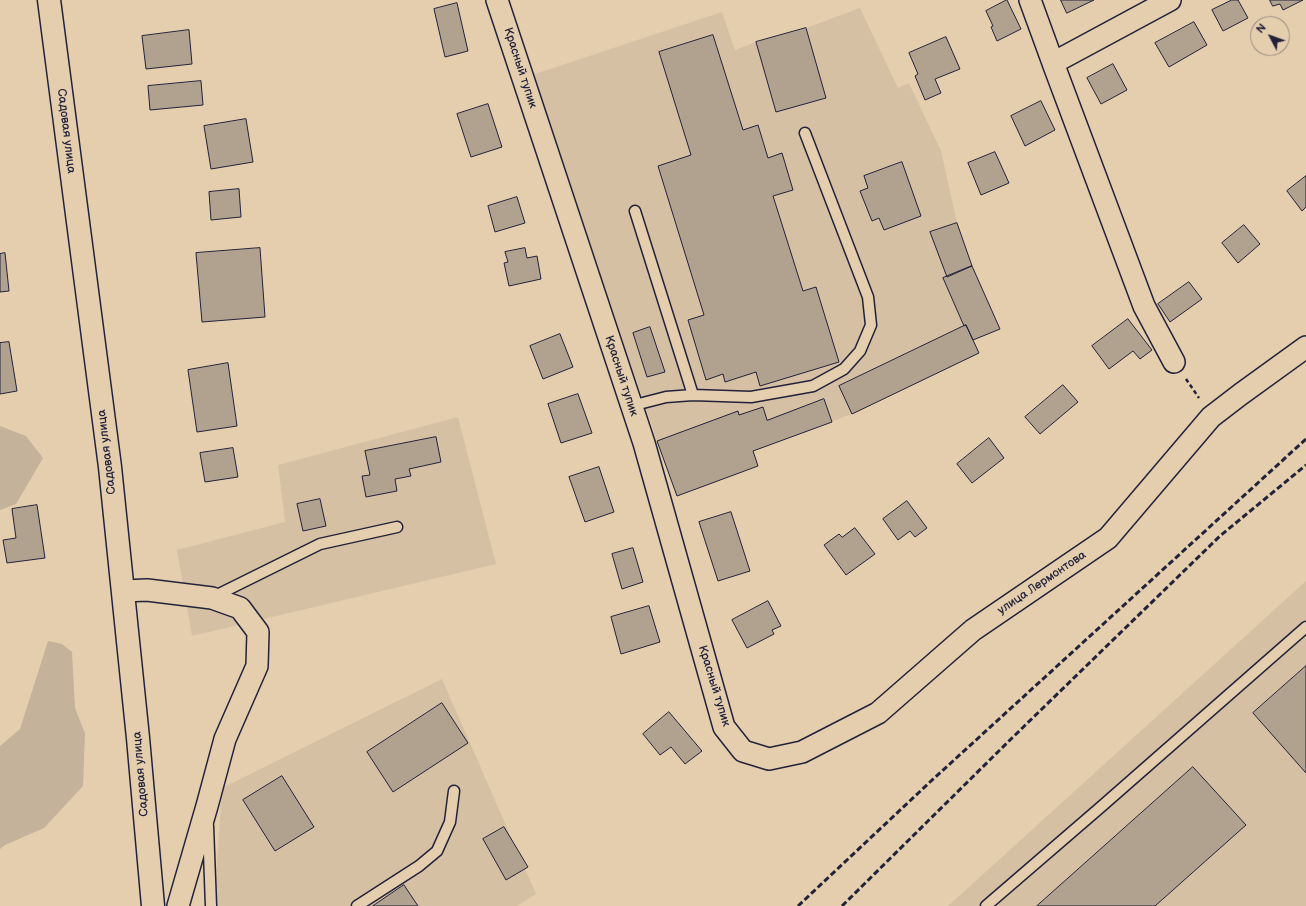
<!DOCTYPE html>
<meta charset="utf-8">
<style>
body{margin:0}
#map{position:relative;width:1306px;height:906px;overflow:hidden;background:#e4cead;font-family:"Balsamiq Sans",sans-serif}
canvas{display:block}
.north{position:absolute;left:1250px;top:16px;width:40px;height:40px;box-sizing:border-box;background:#e4cead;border:1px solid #96897f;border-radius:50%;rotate:311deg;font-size:11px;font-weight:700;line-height:16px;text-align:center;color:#22223b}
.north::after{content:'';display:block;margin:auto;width:14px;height:18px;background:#22223b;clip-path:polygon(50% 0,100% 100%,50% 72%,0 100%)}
</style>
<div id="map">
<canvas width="1306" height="906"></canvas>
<div class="north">N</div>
</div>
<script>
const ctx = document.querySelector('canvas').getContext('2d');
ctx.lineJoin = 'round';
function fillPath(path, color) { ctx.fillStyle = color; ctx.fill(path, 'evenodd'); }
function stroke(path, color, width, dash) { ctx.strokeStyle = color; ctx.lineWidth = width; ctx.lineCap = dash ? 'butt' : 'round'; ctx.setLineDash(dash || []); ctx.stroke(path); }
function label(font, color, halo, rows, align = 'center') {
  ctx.font = font + ' "Balsamiq Sans",sans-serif'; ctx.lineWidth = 3; ctx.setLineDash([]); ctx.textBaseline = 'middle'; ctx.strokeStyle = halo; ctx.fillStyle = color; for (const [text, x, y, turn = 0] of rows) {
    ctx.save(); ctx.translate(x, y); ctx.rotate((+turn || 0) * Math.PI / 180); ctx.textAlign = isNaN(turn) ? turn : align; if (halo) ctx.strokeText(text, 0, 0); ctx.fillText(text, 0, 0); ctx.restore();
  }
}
fillPath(new Path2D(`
 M860,8L898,88L909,83L941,151L957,223L972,266L1000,329L973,340L979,353L852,414L753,451L758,466L677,496L657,441L532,75L722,12L735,50L756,42L806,28Z
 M458,417L496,564L192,636L177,550L285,522L278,465Z
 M1306,581V906H948Z
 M442,679L536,894L517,906H214L222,788Z`), '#d5c0a4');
fillPath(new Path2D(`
 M0,426L26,436L43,458L16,504L0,510Z
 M48,641L62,644L72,652L75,708L85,733L83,786L44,828L5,845L0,849V746L20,729Z`), '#c5b29a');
const building = new Path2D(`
 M1007,0L1021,29L997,41L991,27L993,26L986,11Z
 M1061,0H1094L1067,13Z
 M1232,0H1238L1248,18L1223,31L1212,10Z
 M1270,0H1303L1283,10L1280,4L1273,6Z
 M457,3L468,51L445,57L434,9Z
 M1194,22L1207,45L1169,67L1155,43Z
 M806,28L826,98L776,112L756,42Z
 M189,30L192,64L146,69L142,36Z
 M713,35L743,130L758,125L768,158L782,153L793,190L773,196L803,291L816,287L839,362L760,386L756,372L725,382L723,374L706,380L688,320L704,315L658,166L691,155L659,52Z
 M946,37L960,69L935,79L941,93L925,100L915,76L918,74L909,53Z
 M1113,64L1127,90L1101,104L1087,78Z
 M201,81L203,105L150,110L148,86Z
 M1041,101L1055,130L1025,146L1011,116Z
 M488,104L502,147L471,157L457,114Z
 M246,119L253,162L211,169L204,126Z
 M995,152L1009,183L981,195L968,163Z
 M902,162L921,216L884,230L879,218L872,221L860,191L868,188L864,176Z
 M1306,176V207L1302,211L1287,191Z
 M239,189L241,217L211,220L209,192Z
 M517,197L525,223L495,232L488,206Z
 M957,223L972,266L947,277L930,232Z
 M1244,225L1260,244L1238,263L1222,243Z
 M260,248L265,317L202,322L196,253Z
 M525,248L527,258L537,256L541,279L509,286L504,263L508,262L505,252Z
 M5,253L9,291L0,292V254Z
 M972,266L1000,329L973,340L966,325L964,326L943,278Z
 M1189,282L1202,299L1170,322L1158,304Z
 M1128,319L1152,350L1140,359L1133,351L1109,369L1092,346Z
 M966,325L979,353L852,414L839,386Z
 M650,327L665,372L647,377L633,333Z
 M560,334L573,367L543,379L530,346Z
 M9,342L17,391L0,394V343Z
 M228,363L237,426L197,432L188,370Z
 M1063,385L1078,402L1040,434L1025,417Z
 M578,394L592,433L561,443L548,404Z
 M824,399L832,422L753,451L758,466L677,496L657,441L738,411L739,415L763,407L767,420Z
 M436,437L441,462L409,469L411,476L395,479L397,491L366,497L362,476L370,475L365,451Z
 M989,438L1004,458L972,483L957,464Z
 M233,448L238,477L205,482L200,453Z
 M599,467L614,512L585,522L569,477Z
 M320,499L326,526L303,531L297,504Z
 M907,501L927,528L915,537L910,531L898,540L883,519Z
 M37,505L45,558L7,563L3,540L16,538L12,509Z
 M731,512L750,571L718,581L699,522Z
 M855,528L875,554L846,575L824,545L839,534L842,537Z
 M633,548L643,582L622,589L612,554Z
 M768,601L781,626L772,630L774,634L747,648L732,620Z
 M649,606L660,642L621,654L611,617Z
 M1306,666V773L1253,713Z
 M442,703L468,743L393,792L367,752Z
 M669,712L702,751L685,764L671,747L660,755L643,734Z
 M1193,767L1246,825L1155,906H1037Z
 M282,776L314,827L275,851L243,800Z
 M504,827L528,867L506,880L483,839Z
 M404,885L418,906H373Z`);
fillPath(building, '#b1a18f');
stroke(building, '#22223b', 1);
const service = new Path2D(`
 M635,211L693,395
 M631,406L666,397L693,395L751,397L813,386L844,369L860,351L871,325L868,297L805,133
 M213,597L320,544L397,527
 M208,826L211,906
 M357,906L419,866L437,851L450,822L454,791
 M986,906L1102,806L1306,627`);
const minor = new Path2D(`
 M497,0L644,443L724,727L743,751L769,759L802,752L878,713L973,630L1108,538L1211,417L1241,394L1306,347
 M1030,0L1053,63L1170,0
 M1053,63L1144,306L1174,362
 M123,591L147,590L212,598L240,608L258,632L257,666L225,739L207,806L178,906`);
const secondary = new Path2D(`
 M49,0L110,467L138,738L153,906`);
stroke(service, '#22223b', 13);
stroke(minor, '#22223b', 24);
stroke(secondary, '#22223b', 25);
stroke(new Path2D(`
 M1186,379L1199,398`), '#22223b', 2.5, [4, 3]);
stroke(service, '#e4cead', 10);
stroke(minor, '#e4cead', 21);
stroke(secondary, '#e4cead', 22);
stroke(new Path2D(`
 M798,906L930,782L1306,439
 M842,906L1011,739L1220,536L1306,465`), '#22223b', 3, [6, 3]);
label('12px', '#22223b', '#e4cead', [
 ["Красный тупик",520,68,72],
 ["Садовая улица",66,131,83],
 ["Красный тупик",621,376,72],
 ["Садовая улица",107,452,-97],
 ["улица Лермонтова",1042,583,-34],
 ["Красный тупик",714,686,73],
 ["Садовая улица",141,774,-95]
]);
</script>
